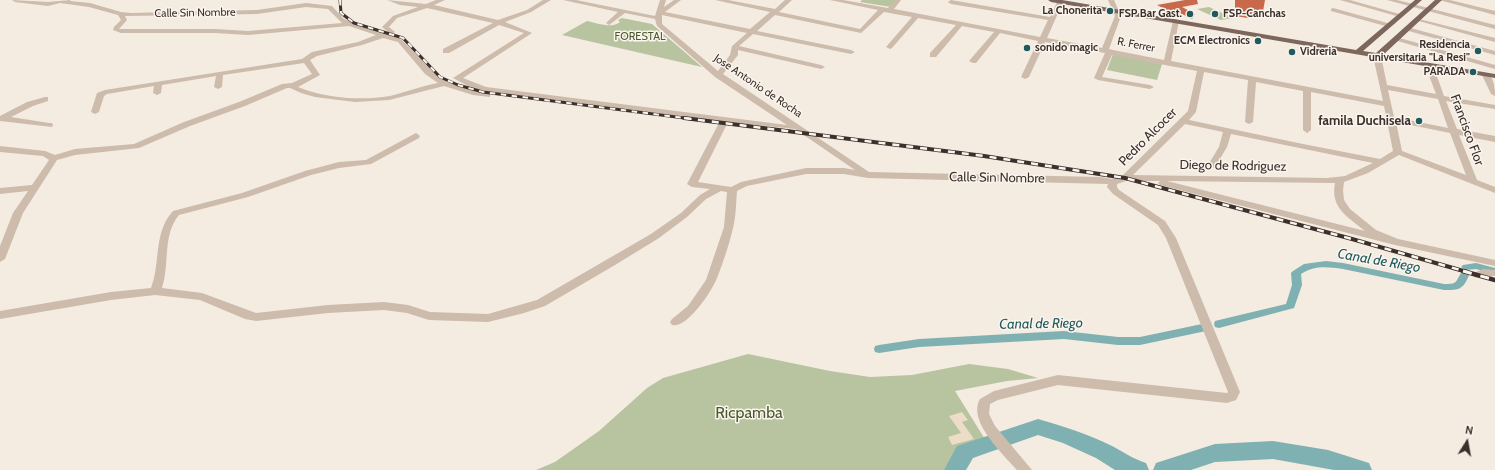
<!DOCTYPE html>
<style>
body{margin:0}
#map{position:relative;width:1495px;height:470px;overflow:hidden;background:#f4ebe1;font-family:Cabin,sans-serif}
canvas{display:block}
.north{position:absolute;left:1447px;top:422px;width:40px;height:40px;-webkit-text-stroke:3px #fbf5ee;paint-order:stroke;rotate:11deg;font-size:11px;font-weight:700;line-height:16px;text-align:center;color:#3b302b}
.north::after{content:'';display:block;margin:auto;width:14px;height:18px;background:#3b302b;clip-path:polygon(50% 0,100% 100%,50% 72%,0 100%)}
</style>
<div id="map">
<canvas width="1495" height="470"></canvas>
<div class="north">N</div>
</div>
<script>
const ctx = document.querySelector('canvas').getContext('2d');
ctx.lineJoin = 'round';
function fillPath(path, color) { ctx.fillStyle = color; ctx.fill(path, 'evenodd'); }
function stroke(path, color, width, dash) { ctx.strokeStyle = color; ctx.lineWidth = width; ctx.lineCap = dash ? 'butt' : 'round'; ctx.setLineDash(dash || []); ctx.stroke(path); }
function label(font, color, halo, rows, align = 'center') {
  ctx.font = font + ' Cabin,sans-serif'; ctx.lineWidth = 3; ctx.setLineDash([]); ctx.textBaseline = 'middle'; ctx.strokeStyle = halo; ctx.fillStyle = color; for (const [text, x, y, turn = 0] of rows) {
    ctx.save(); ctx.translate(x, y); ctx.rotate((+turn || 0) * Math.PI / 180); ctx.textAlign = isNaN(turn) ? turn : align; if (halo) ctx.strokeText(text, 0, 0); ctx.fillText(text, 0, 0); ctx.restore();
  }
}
fillPath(new Path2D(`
 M862,0H897L891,7L860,2Z
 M1209,7L1233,18L1221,20L1197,9Z
 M622,18L652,24L702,67L562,35L587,21C597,23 612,29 620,22L618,20Z
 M1113,54L1162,64L1157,80L1107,70Z
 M748,354L830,371L870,377L912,375L969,364L1008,369L1038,378L1007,381L955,391L988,444L957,451L950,470H536L555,462L599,431L647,388L663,378Z`), '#b8c4a0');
fillPath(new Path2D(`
 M962,412L968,420L962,422L974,439L952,445L948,437L961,433L949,416Z`), '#ecdcc8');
fillPath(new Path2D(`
 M1326,261L1343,263L1444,284C1457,284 1455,283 1461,273H1467L1469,275C1463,290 1459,290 1444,290L1343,269C1327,267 1315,265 1301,274L1302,285L1294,308L1219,328L1215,327L1214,324L1215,321L1219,320L1286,304L1292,285L1291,273L1293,271L1304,264Z
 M1476,263L1495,268V274L1476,269L1466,270L1461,267L1463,265Z
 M1202,324L1206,325L1207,328L1206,331L1140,345H1118L1064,339L919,347L879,353L875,352L874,349L875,346L879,345L919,339L1064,331L1118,337H1140Z`), '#7fb0b2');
fillPath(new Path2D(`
 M1038,419C1063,426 1087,434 1110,445C1122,451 1133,459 1146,463L1149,470H1115L1096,458L1063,443L1038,435L973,458L966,470H944L957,446Z
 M1273,441L1328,450L1369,463L1372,470H1334L1273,459L1215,462L1191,470H1153L1156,463L1215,444Z`), '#7fb0b2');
fillPath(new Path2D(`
 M1185,0H1197L1198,4L1182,7L1195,14L1192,19L1178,12L1173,13L1157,5Z
 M1235,0H1265L1262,17L1250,14L1248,18L1235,16Z`), '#c8694b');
fillPath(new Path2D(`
 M12,0L48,2L71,0L70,1L90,3L121,12L131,13L257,10L306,3L332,6L344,19L383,33L388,32L382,27L393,16L418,7L400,5L387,0L426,4L436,0H445L434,5L498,20L527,10L543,0H551L531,12L505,22L532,33L463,78L486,87L787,125L715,77L657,26L655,19L625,13L609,25L606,23L607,22L618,12L563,0H576L655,16L660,0H666L664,7L674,0H681L665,12L750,29L770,12L715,0H728L775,9L785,0H792L779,12L860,29L878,10L830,0H843L888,8L895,0H901L894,9L1040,37L1048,20L951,4L948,2L951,0L1050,17L1057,2L1060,0L1063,2L1047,38L1102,48L1115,16L1108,0H1114L1121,16L1109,49L1113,50L1164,60L1173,21L1176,19L1179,21L1171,61L1383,101L1373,56L1377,54L1381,56L1387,85L1436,94L1425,65L1429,63L1433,65L1444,96L1495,105V109L1446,101L1457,129L1495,136V142L1459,135L1477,180L1495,187V193L1399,155L1368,173L1344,182L1343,190L1344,200L1350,209L1376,230L1398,239L1495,260V266L1395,245L1160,185L1158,183L1160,181H1126L1117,184V187L1119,190L1165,221L1176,238L1240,392L1236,400L1227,403L1058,385L998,400L990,404L989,414L995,426L1032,470H1017C1003,454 967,421 980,399L994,391L1058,375L1227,393L1228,392L1166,238L1158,225L1113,194L1107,187L1108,184L868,178L844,174H806L747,186L737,191C736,203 736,217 733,228C729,245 723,263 717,278C712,291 687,329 672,325L670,322L672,319L688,306L706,280L724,227L727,192L721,191L706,199L687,217L659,238L615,265L545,306L524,313L488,322L429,320L407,313L384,310L328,313L256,321L245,319L200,300L155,295L111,300L0,319V311L111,292L151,288C161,262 153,233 173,211L242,193L305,171L339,162L366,160L416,133L420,136L419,138L371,164L339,168L311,175L248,197L179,215C162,235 170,265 162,288L202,293L256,313L328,305L384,302L408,305L430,312L488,314L537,300L651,234L681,213L700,195L710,189L692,187L687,184L720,121L486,91L472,88L453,78L524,33L499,25L449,53H443V49L493,23L427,8L397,18L389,27L395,32L392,34L389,33V35L402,40L431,70L447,82L474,91L490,93V97L473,95L444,86L389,100L355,102L315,97L301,93L290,88H287L245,106L190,126L139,148L75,155L57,160L23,213L5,259L0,262V246L13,213L28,191L0,194V188L32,185L49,160L43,156L0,152V146L45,151L55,155L75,149L134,144L184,122L239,102L282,84L292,83L312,74L304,63L223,75L222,87L218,89L214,87L216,76L162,85L161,93L157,95L153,93L154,86L107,94L104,96L99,112L95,114L91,112L97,93L105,90L302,59L312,52L358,42L376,35L349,26L248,35L215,33H121L113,30L114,27L121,20L118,15L89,7L60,3L48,6L15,2ZM306,7L328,9L342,23L248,31L215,29H119L127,20L125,16L257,14ZM884,12L912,17L886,47L890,49L892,48L918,18L956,25L930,53V57H936L962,26L994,32L969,61L973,63H976L1000,33L1038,41L1021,77L1025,79L1029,77L1045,42L1105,53L1094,78L1098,80L1150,89L1154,87L1150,85L1102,77L1112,55L1197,71L1188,111L1122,176L1112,179L1100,177L869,172L723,74L738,55V50L821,69L825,67L821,65L739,46L753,34L851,54L855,52L851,50L757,31L775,15L861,33ZM662,15L747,33L732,46L730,55L718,71L662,24ZM383,38L398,42L425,74L438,83C421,86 406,92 390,96C360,101 325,98 298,87L320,75L310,60L317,56L362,45ZM1204,72L1248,80L1245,122L1249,124L1253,122L1256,82L1303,91V130L1307,133L1311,130V92L1384,106L1393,151L1380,159L1298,143L1189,120L1196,112ZM1388,90L1438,99L1448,128L1394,117ZM728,122L795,129L855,170L844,168H806L741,182L731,187L698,182ZM1396,122L1450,133L1466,175L1402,151ZM1185,124L1223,132L1219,147L1208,165L1212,168L1215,167L1227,147L1231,134L1373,163L1345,176L1327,178L1133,175ZM1167,181L1335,183C1330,208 1348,217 1365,231Z
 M1340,0H1350L1403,15L1400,17Z
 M1387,0H1397L1495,25V29Z
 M1439,0H1450L1495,11V15Z
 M1333,8L1391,24L1392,25L1389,27L1331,11V9Z
 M1415,18L1495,38V42L1415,20Z
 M1407,27L1495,51V55L1405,30L1404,29Z
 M1396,37L1495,65V69L1394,40V38Z
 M1483,73H1486C1494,76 1495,88 1495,96L1491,94L1482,75Z
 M45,97H48V101L33,106L11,117L49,123H52L53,125L52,127L0,121V116L27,102Z
 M1483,269L1495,270V276H1485L1478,278L1474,277L1473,275L1474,273Z`), '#cdbbac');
fillPath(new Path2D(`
 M1048,0H1062L1356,50L1415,0H1422L1363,51L1376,53L1435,0H1442L1383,55L1495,74V78L1051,2Z`), '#7d675c');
const railFar2 = new Path2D(`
 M340,0L341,13L354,23L403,38L440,77L458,85L483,92L692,119`);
const railFar1 = new Path2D(`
 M684,118L984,156L1125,178L1352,239L1467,272`);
const rail = new Path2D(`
 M1463,271L1495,280`);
stroke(railFar2, '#3b302b', 3);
stroke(railFar1, '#3b302b', 4);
stroke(rail, '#3b302b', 4.5);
stroke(railFar2, '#fbf5ee', 2, [5.5]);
stroke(railFar1, '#fbf5ee', 2.5, [7]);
stroke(rail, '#fbf5ee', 3, [9]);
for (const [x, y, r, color] of [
 [1110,11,4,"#1f5a5e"],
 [1190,14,4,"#1f5a5e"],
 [1215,14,4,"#1f5a5e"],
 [1258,41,4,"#1f5a5e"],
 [1027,48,4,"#1f5a5e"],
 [1478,51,4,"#1f5a5e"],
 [1292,52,4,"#1f5a5e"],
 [1473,72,4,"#1f5a5e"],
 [1419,121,4,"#1f5a5e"]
]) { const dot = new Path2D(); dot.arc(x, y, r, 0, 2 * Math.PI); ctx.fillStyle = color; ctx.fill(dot); stroke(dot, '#fbf5ee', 1.5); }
label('bold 11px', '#3b302b', '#fbf5ee', [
 ["La Chonerita",1102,11],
 ["FSP Bar Gast.",1182,14],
 ["FSP-Canchas",1223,14,"left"],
 ["ECM Electronics",1250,41],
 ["Residencia",1470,45],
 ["universitaria \"La Resi\"",1470,58],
 ["sonido magic",1035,48,"left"],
 ["Vidreria",1300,52,"left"],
 ["PARADA",1465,72]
], 'right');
label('11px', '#3b302b', '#fbf5ee', [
 ["Calle Sin Nombre",195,13,-1],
 ["R. Ferrer",1136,45,11],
 ["Jose Antonio de Rocha",758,86,34]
]);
label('11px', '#4a5a2e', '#fbf5ee', [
 ["FORESTAL",640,37]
]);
label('bold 13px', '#3b302b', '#fbf5ee', [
 ["famila Duchisela",1411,121]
], 'right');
label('13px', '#3b302b', '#fbf5ee', [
 ["Francisco Flor",1467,130,70],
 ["Pedro Alcocer",1148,137,-45],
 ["Diego de Rodriguez",1233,166,1],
 ["Calle Sin Nombre",997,178,1]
]);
label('italic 14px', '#1f5a5e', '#fbf5ee', [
 ["Canal de Riego",1379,261,10],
 ["Canal de Riego",1041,324,-1]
]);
label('16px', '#4a5a2e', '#fbf5ee', [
 ["Ricpamba",749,413]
]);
</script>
